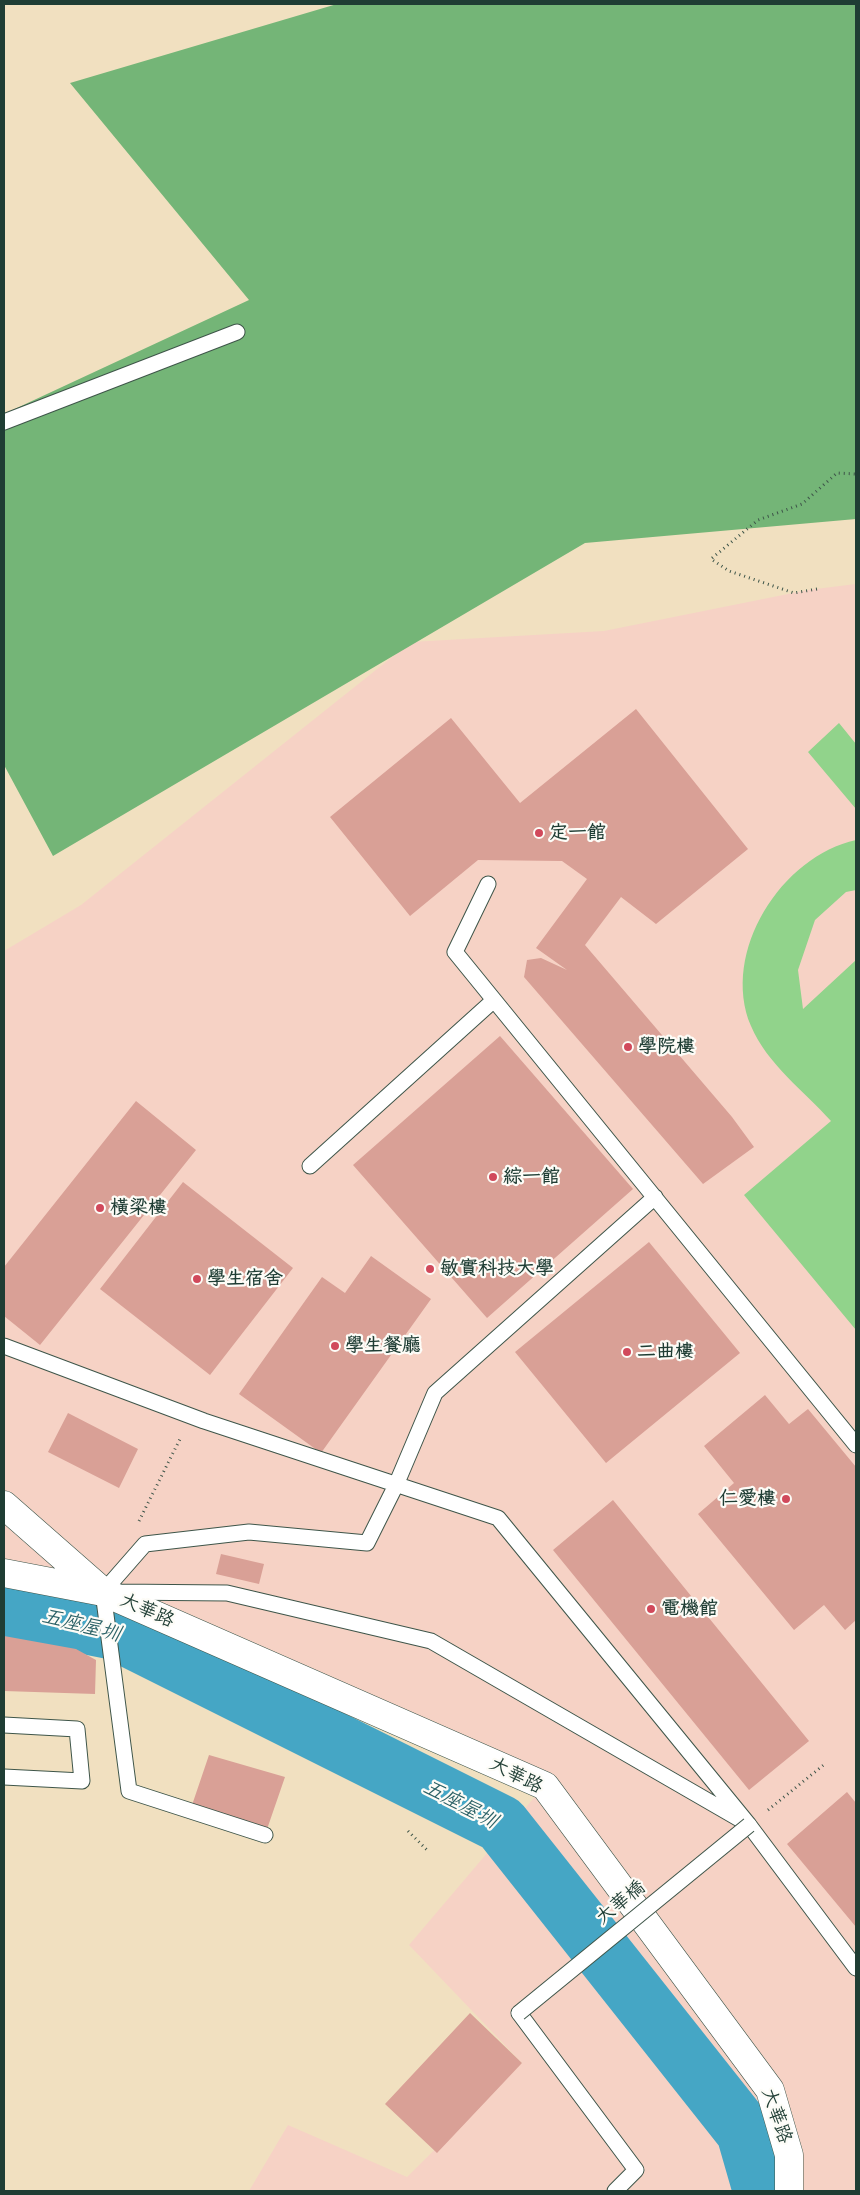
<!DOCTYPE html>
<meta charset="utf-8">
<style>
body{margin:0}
#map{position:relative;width:860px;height:2195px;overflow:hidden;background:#f1e0c0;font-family:Itim,sans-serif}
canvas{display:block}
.frame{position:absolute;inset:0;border:5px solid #1f3d34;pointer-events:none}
</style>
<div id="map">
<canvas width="860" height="2195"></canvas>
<div class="frame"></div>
</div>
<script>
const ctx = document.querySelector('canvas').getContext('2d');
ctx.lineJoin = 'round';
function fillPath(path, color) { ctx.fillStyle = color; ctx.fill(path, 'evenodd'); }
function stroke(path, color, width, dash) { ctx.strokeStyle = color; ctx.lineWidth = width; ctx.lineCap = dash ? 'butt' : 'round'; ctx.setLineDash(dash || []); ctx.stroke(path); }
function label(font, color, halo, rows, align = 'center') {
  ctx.font = font + ' Itim,"LXGW WenKai TC",sans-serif'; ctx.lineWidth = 4.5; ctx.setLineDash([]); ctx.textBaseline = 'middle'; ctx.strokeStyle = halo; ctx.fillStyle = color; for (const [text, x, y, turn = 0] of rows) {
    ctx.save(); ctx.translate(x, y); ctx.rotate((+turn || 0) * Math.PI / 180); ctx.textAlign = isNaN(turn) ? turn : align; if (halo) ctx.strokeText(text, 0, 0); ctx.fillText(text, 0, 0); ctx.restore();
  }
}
fillPath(new Path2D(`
 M856,584V2191H249L288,2125L407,2177L522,2063L409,1945L544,1786L4,1587V951L81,905L411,642L604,631L808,590Z`), '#f6d2c5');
fillPath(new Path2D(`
 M839,723L856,744V809L808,752Z
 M856,840V890L846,892L815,920L798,970L803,1009L856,960V1330L744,1195L831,1121C804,1091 767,1064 751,1026C720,952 782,856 856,840Z`), '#91d38b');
fillPath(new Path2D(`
 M337,4H856V519L585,543L53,856L4,765V414L249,300L70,83Z`), '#74b577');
stroke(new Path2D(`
 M4,1609L115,1631L501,1824L745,2132L762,2191`), '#45a6c5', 58);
fillPath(new Path2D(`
 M636,709L748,849L656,924L621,897L585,945L732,1117L754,1147L703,1184L524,977L527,960L541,958L567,970L536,948L587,879L562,861L478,860L410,916L330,817L451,718L520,803Z
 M500,1036L633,1189L487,1318L353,1165Z
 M136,1101L196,1150L40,1345L4,1316V1267Z
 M183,1182L293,1268L210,1375L100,1289Z
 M649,1242L740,1353L606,1463L515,1352Z
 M371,1256L431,1299L321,1453L239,1394L322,1277L345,1293Z
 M765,1395L789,1424L808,1409L856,1467V1620L845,1630L824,1605L794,1630L698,1514L734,1483L704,1446Z
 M68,1413L138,1449L119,1488L48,1452Z
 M613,1500L809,1741L749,1790L553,1550Z
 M221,1554L264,1564L259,1584L216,1574Z
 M4,1636L76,1649L96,1660L95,1694L4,1691Z
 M209,1755L285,1777L265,1835L190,1811Z
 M847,1792L856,1803V1927L787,1844Z
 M470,2013L522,2063L437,2153L385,2104Z`), '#d9a096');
const lane = new Path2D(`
 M4,422L237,332
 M488,884L455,952L856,1445
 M310,1166L494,1000
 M4,1346L204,1421L498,1518L749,1825L856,1968
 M117,1592L227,1593L431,1641L741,1820
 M4,1725L77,1729L82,1781L4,1777
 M265,1835L129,1791L103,1592L145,1544L249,1532L367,1543L396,1485L435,1393L655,1197
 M519,2013L636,2170L615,2191`);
const street = new Path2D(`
 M4,1505L102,1591
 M4,1573L103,1592L545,1786L770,2090L789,2155V2191`);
stroke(lane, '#3e5549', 17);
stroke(street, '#3e5549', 29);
stroke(new Path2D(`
 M817,589L794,593L729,571L711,559L758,520L802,504L837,473L856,474
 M139,1521L181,1437
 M768,1810L826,1763
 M408,1831L427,1850`), '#3e5549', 3, [1, 4]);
stroke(lane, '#fff', 15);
stroke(street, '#fff', 28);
const laneBridge = new Path2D(`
 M519,2013L749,1825`);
stroke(laneBridge, '#3e5549', 17, []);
stroke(laneBridge, '#fff', 15);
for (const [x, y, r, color] of [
 [539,833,5,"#d1495b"],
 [628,1047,5,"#d1495b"],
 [493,1177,5,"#d1495b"],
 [100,1208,5,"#d1495b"],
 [430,1269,5,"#d1495b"],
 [197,1279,5,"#d1495b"],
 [335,1346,5,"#d1495b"],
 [627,1352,5,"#d1495b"],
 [786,1499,5,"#d1495b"],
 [651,1609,5,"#d1495b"]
]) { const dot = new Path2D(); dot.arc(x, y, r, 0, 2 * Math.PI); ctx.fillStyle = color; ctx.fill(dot); stroke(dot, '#fdfcf7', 2); }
label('bold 19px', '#1f3d34', '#fdfcf7', [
 ["定一館",549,833],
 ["學院樓",638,1047],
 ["綜一館",503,1177],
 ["橫梁樓",110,1208],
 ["敏實科技大學",440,1269],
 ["學生宿舍",207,1279],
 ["學生餐廳",345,1346],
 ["二曲樓",637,1352],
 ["仁愛樓",776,1499,"right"],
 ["電機館",661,1609]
], 'left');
label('19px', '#1f3d34', '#fdfcf7', [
 ["大華路",147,1611,24],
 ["大華路",516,1776,27],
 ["大華橋",621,1903,-39],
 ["大華路",776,2116,71]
]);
label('italic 20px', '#2c6267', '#fdfcf7', [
 ["五座屋圳",81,1626,14],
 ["五座屋圳",460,1805,28]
]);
</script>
